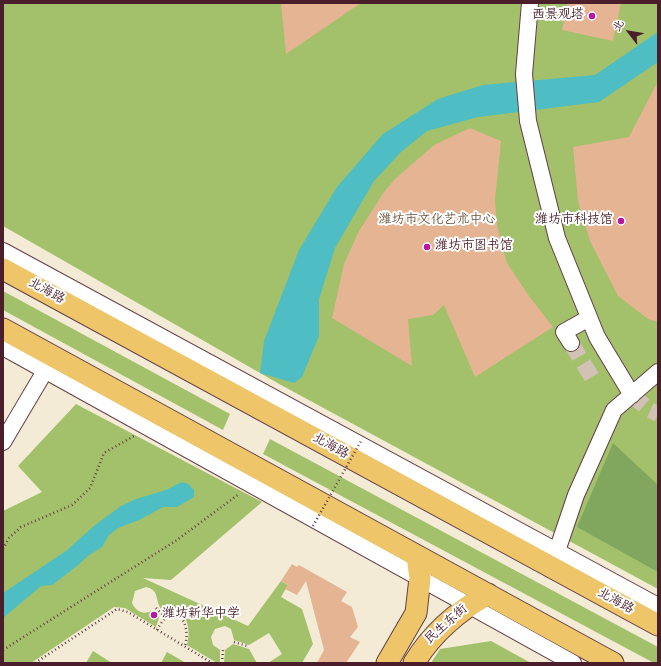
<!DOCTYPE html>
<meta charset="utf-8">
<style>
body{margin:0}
#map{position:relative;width:661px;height:666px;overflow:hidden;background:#f3ebd6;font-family:"Indie Flower","LXGW WenKai TC",sans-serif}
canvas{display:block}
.frame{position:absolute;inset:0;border:4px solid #4a1f2b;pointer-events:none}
.north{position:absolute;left:609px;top:12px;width:40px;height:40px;-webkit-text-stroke:3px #fff;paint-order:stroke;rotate:301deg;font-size:11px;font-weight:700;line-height:16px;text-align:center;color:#4a1f2b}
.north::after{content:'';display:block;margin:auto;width:14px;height:18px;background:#4a1f2b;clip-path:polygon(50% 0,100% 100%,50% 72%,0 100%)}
</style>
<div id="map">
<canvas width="661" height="666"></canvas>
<div class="frame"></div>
<div class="north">北</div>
</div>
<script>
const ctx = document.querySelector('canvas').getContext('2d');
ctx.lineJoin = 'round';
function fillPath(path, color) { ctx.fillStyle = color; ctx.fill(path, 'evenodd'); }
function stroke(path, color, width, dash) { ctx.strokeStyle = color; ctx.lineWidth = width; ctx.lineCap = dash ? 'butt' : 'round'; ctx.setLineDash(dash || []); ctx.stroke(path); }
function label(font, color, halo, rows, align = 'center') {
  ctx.font = font + ' "Indie Flower","LXGW WenKai TC",sans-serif'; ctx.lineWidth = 4; ctx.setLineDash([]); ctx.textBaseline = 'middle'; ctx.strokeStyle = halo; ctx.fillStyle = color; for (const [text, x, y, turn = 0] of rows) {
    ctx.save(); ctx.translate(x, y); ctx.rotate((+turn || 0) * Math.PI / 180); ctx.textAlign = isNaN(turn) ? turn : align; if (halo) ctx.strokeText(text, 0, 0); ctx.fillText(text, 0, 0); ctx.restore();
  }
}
fillPath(new Path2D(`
 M3,3H658V589L281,385L3,226Z
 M3,291L230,414L223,430L3,310Z
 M76,404L262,502L171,580L143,578L248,626L281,581L288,585L281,597L302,609L313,644L302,663H268L282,654L269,633L249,645L234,640L231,629L225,626L215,629L211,637L213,645L220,650V663H217L187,645C190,633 189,623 182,613L174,610L163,611C154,603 161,590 146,587L135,591L132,603C137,613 144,615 154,610L157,612L159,618L156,627L125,608L114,607L31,663H3V511L42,492L18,466Z
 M270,439L658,647V663H654L263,454Z
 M491,641L531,663H431L440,649Z
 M233,644L249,649L257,663H224L225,650Z
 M93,651L112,663H86Z
 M167,652L186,663H161Z`), '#a2c16a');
fillPath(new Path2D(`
 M613,443L658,485V572L577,527Z`), '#81a75e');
fillPath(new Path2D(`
 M658,32V62L599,102L478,117L427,131L401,152L374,181L335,248L319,299V336L302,377L294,383L260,373L264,341L299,250L337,187L383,134L438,99L483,85L595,75Z
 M182,482L188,484L194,490V497L177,507H163L139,520L118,528L109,535L102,547L88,556L77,566L52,585L41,586L3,618V593L66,551L94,526L121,506L136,499L166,490Z`), '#4ebdc4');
fillPath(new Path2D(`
 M281,3H361L286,54Z
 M568,3H621L613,41L562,30Z
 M658,81V322L648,319L618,296L590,241L578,201L573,147L629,137Z
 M470,128L501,141L495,200L497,225L507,263L529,296L553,327L475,377L444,305L433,315L408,319L412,366L332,318L344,264L359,231L384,192L395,179L434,145Z
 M292,564L297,567L299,565L347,592L341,601L352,607L358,627L350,637L360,642L346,663H317L324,650L306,581L297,595L285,589L288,585L281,581Z`), '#e5b493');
stroke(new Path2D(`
 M571,343L596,384
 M632,395L649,410L658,414`), '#d1c2b4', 16, [16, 8]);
const minor = new Path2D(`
 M530,3L524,74L528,121L557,238L597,337L632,395
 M3,251L658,606
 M571,343L564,332L589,318
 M3,347L573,663
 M3,442L45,371
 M557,551L576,495L614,410L658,372`);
const major = new Path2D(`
 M3,269L658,625
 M3,329L613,663
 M387,663L416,613L420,578L417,556
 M414,663C432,633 458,611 488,594`);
stroke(minor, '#633e45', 18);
stroke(major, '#633e45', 23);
stroke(new Path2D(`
 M3,549L9,538L21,527L72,505L90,488L104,453L134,436
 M156,608L165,617
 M157,630C173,598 192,620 185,646
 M234,642L247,646
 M3,650L177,540L239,494
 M35,663L117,609L128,612L212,663
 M222,663L223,650`), '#633e45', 2.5, [1, 3]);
stroke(minor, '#fff', 16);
stroke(major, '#eec569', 21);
stroke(new Path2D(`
 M313,526L361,441`), '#633e45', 2.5, [1, 3]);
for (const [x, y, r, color] of [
 [592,16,4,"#b5179e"],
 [621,221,4,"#b5179e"],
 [427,247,4,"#b5179e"],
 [154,615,4,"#b5179e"]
]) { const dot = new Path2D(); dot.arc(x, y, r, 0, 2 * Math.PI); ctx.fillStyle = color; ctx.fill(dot); stroke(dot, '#fff', 1.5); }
label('13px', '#4a1f2b', '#fff', [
 ["西景观塔",584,16],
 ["潍坊市科技馆",613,221],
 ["潍坊市图书馆",435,247,"left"],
 ["潍坊新华中学",162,615,"left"]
], 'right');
label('13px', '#695841', '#fff', [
 ["潍坊市文化艺术中心",437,221]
]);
label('13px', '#4a1f2b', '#fff', [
 ["北海路",46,292,29],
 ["北海路",330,447,29],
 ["北海路",615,602,29],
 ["民生东街",447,625,-42]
]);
</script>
